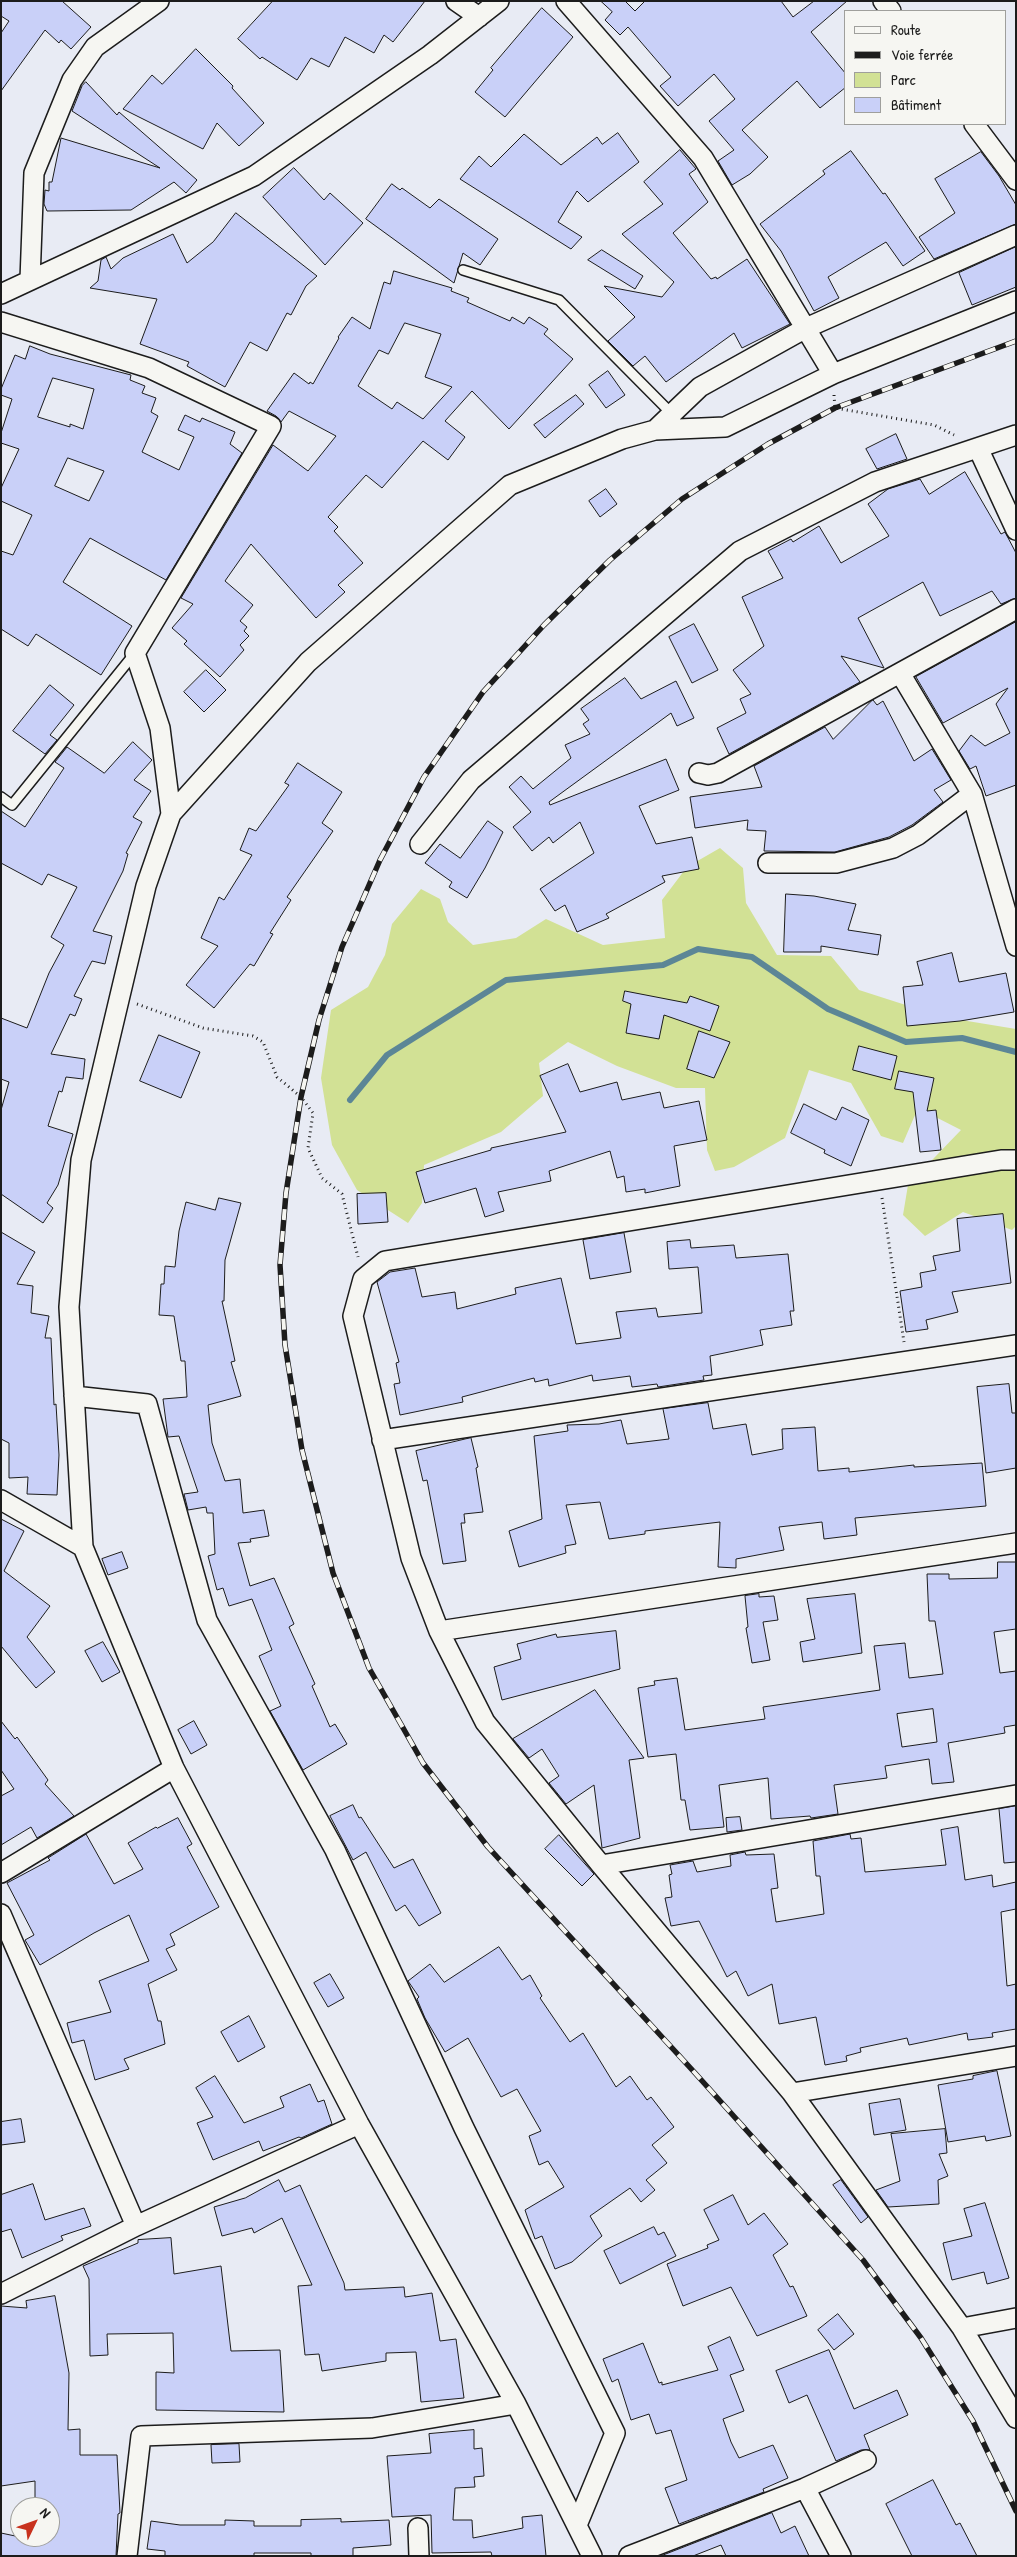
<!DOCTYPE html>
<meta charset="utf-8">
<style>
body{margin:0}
#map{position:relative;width:1017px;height:2557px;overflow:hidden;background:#e8ebf4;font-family:"Patrick Hand",sans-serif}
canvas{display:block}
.frame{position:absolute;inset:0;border:2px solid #1c1c1c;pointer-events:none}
.legend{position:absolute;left:844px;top:10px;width:162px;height:115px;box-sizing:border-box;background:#f6f6f2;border:1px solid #9f9f9c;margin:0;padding:6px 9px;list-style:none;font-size:15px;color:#1c1c1c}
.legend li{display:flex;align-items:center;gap:10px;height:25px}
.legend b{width:25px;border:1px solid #9f9f9c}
.north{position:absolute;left:10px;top:2497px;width:50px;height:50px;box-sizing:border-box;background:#f6f6f2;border:1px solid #9f9f9c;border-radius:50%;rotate:48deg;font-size:14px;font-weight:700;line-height:20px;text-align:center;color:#1c1c1c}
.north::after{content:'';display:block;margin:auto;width:18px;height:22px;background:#c8321e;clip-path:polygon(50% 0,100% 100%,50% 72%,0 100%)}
</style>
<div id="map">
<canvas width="1017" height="2557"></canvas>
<div class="frame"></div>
<ul class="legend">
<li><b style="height:6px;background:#f6f6f2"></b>Route</li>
<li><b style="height:6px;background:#1c1c1c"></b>Voie ferrée</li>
<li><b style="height:14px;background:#d2e195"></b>Parc</li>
<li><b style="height:14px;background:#c9d0f8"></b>Bâtiment</li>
</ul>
<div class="north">N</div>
</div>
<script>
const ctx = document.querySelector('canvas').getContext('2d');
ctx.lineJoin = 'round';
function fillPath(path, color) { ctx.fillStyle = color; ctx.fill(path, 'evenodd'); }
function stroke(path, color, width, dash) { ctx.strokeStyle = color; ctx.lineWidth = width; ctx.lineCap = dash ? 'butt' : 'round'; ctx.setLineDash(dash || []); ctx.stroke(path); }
fillPath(new Path2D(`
 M720,848L743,868L746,903L777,955L831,956L859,990L943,1017L1016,1029V1226L1012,1230L963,1212L925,1236L903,1215L908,1185L961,1130L918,1108L903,1143L881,1136L851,1083L809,1070L785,1138L734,1167L715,1171L707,1150L705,1088H676L617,1066L568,1042L539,1063L543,1096L501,1132L424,1165L422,1203L408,1223L357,1190L332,1145L321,1078L331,1010L368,987L385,955L392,924L421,889L440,899L448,922L473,945L516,938L546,919L603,945L665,938L662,900L687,867Z`), '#d2e195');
stroke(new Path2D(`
 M350,1100L387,1055L506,980L663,965L698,949L752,957L828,1009L906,1042L962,1038L1016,1052`), '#5c8696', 6);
const building = new Path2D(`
 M1,1H62L91,27L71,49L61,40L59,43L45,30L1,91V33L9,21L1,16Z
 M273,1H425L393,42L384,35L374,53L345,37L329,67L311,58L297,80L262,57L260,59L238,39Z
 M601,1H625L635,11L645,1H781L793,17L814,1H847L811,32L846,74V87L820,108L797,81L742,130L768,157L750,174L732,185L718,161L734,150L709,121L735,99L714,74L678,106L660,86L671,77L628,27L620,35L605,20L612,12Z
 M542,8L573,37L505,117L475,92L493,70L491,68Z
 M196,49L233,86L232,88L264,123L239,146L217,123L203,149L123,109L152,75L162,84Z
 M86,82L117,115L119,112L197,180L186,193L174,182L131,210L47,211L44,204L45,190L49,191V182H52L61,138L160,168L72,111L82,86Z
 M618,133L639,162L588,202L577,191L558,222L582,237L571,249L460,179L479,156L491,167L524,134L561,165L597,137L602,144Z
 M680,150L696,169L689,174L708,202L673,233L711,279L716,277L717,279L747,259L790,324L742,348L734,333L666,382L645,356L633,366L608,341L635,317L604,286L662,297L674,282L622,234L663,204L644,182Z
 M851,151L883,194L885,193L925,251L903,266L886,242L828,277L839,298L814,311L781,251L760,224L825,174L823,171Z
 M981,152L999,176L1016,205V224L934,259L919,237L955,213L935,179Z
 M294,168L324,200L330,193L363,223L325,265L263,197Z
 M392,184L400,190L402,188L430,208L439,199L498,239L480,265L463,253L454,283L366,219Z
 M236,213L317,276L306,286L291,315L287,313L267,351L250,342L225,387L187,366L189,362L140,344L157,299L90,288L98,281L101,260L106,257L111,269L123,258L173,234L187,263L213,242Z
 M1016,247V287L972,305L959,273Z
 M602,250L643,276L635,289L588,260Z
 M394,271L452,288L451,291L469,298L467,302L510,321L512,317L524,324L529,317L548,329L544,334L573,359L509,429L472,391L445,421L465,437L448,460L423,441L382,488L366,475L328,517L338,527L334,531L363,563L338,585L345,592L316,618L251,544L225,581L253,605L240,621L247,627L244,631L249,636L240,645L244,650L220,677L184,644L187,641L172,628L193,604L181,598L273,445L308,471L336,436L289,411L281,422L276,416L267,411L294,373L309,384L310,382L313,384L339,338L338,337L352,317L370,329L384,282L390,284ZM405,323L441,334L425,377L452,387L423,419L397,402L392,409L358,386L379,350L388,354Z
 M30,346L50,354L131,375L130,380L145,386L142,393L156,398L151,412L158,416L142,452L179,470L194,437L178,430L185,415L200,422L202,418L235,432L230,444L242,453L166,580L90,538L63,582L132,626L101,675L36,634L28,646L1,629V551L13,555L32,515L1,501V488L19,449L1,443V433L12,399L1,395V389L15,355L25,359ZM53,378L94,389L83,429L70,424V427L38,417ZM68,458L104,471L89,501L55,486Z
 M608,371L625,395L606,408L589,385Z
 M576,395L584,404L545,438L534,425Z
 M896,434L907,459L877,469L866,449Z
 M965,472L1001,534L1005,532L1016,553V598L1001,604L992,591L940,616L923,582L858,618L884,668L841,656L860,682L729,754L717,728L746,713L740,699L751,694L733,670L764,646L742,597L783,578L768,551L791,539L793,542L819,526L841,563L889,536L868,504L888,489L920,479L929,494Z
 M606,489L617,504L600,517L589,501Z
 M1016,622V785L986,796L976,766L970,769L959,751L971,735L985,746L1010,733L996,704L1008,688L943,723L916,677Z
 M694,624L718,670L692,683L669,637Z
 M206,670L226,690L204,712L184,692Z
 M625,678L641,699L676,681L694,718L677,726L671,713L549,802L550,805L666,759L679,790L639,806L656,844L692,837L699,869L662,876L665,882L606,914L609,918L577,932L565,905L555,911L540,889L594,853L580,822L553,843L549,837L532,851L513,827L531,812L509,787L521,776L533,789L571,758L565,745L590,734L583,724L589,720L581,709Z
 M50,685L74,705L50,735L57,740L45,754L13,731Z
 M873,700L877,705L883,701L914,761L932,749L951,780L934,790L943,802L912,825L889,837L835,852L764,851L766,831L747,830L748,820L695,828L690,797L762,787L754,766L825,727L833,739Z
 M133,742L152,760L134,780L151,791L133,817L142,822L126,853L128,854L123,871L93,931L112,936L105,964L92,961L74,996L82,999L75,1016L70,1014L51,1054L85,1059L83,1079L66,1077L62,1092L59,1091L48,1126L73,1134L58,1185L47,1203L53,1208L43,1223L1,1194V1110L9,1082L1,1079V1018L27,1028L49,973L64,945L51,937L77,887L48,874L42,885L1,863V811L25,827L64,768L55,762L67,747L104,773Z
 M298,763L342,792L322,823L333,831L287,897L291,900L270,933L273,934L254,966L250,964L214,1008L186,985L218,946L201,938L219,897L224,900L252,855L240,850L249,828L256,831L289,785L285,783Z
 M488,821L503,832L485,868L467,898L449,887L452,882L425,863L440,844L460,858Z
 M786,894L814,896L856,904L848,930L881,935L878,955L821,946V952H784Z
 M952,953L959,982L1006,973L1014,1012L960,1021L907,1026L903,987L923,985L917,962Z
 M625,991L687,1003L690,996L719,1006L710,1031L664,1015L659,1039L626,1033L631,1004L623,1001Z
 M699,1031L730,1042L714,1078L687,1069Z
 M159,1035L200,1052L181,1098L140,1081Z
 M859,1046L897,1056L891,1080L853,1070Z
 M568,1064L580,1092L617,1082L622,1100L660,1092L664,1108L699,1101L707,1140L674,1146L680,1186L645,1193V1189L626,1192L624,1176L617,1178L610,1151L549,1171L551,1181L498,1192L504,1211L485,1217L476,1188L425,1203L416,1172L491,1150V1148L566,1132L540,1076Z
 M899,1071L934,1078L927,1111L936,1110L941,1150L920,1152L913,1092L895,1089Z
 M804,1104L836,1120L842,1107L869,1120L851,1166L824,1153L825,1150L791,1133Z
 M386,1193L388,1222L358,1224L357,1194Z
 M219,1198L241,1203L225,1260L224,1301H222L235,1361L231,1362L241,1396L208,1405L212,1443L225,1481L240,1479L243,1513L264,1510L269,1536L250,1539L251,1542L238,1543L250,1586L274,1578L294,1624L289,1627L315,1684L312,1686L330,1727L335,1724L347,1744L303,1770L270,1711L281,1706L259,1656L272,1650L252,1599L229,1606L223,1588L217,1590L208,1556L215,1554L213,1513H207L206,1507L188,1510L184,1494L198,1492L179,1436L168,1437L163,1399L187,1397L185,1361H181L174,1316L159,1315L161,1284H164L165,1266L175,1267L179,1231L186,1202L215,1210Z
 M1003,1214L1011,1283L952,1292L958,1312L926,1320L928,1329L906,1332L900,1291L922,1287L920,1273L936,1270L933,1256L960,1251L957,1219Z
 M1,1232L35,1252L17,1284L33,1286L31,1313L49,1316L45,1338H51L54,1405L56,1404L59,1455L57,1495L27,1494L28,1477L9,1478V1443L1,1439Z
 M624,1233L631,1272L590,1279L583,1240Z
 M690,1240L691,1248L734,1245L736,1258L788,1254L794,1311H790L792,1325L760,1330L763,1345L710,1356L712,1375L703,1376L704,1380L658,1387L657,1384L632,1387L630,1376L593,1381L592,1375L549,1386L548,1379L535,1382L534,1378L462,1397L463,1402L400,1415L394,1384L400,1383L396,1363L399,1362L377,1282L390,1272L415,1268L422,1297L455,1292L457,1309L516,1294L515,1288L561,1278L576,1344L621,1338L616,1312L656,1308L658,1317L702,1313L698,1267L669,1269L667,1242Z
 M1009,1384L1012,1413H1016V1468L986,1473L977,1387Z
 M708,1403L713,1429L746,1424L752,1455L783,1449L782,1429L815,1427L818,1471L849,1468V1472L914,1465V1467L982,1463L986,1506L855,1518L857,1535L824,1539L822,1522L779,1527L784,1550L736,1559V1568L718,1567L720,1522L645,1531V1534L609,1539L600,1502L566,1505L576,1544L565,1546L566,1553L519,1567L509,1531L542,1519L534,1436L568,1431L567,1425L599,1424L621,1420L627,1444L669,1439L663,1409Z
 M471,1438L478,1467L476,1468L483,1512L464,1514L465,1523H461L466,1561L443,1564L427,1480L423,1481L416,1451Z
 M1,1519L24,1531L4,1571L50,1606L27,1637L55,1672L36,1688L1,1646Z
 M122,1552L128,1568L108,1575L102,1559Z
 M998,1562H1016V1629L994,1632L1000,1673L1016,1671V1725L1004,1727L1005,1733L948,1743L954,1782L932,1784L929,1759L885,1766L887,1778L834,1785L838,1814L811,1818L810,1816L771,1819L768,1778L719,1785L724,1827L690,1830L685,1800H681L676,1754L648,1757L638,1688L655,1685L654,1681L677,1678L685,1730L765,1719L763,1707L880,1690L874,1646L905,1643L909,1678L943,1674L935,1621H929L927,1574H949V1579L997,1578ZM933,1709L937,1742L902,1747L897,1714Z
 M759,1594V1597L774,1596L778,1620L763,1622L770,1660L752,1663L746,1628L748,1627L745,1596Z
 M855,1594L862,1653L803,1662L800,1642L815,1639L807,1599Z
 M616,1631L620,1669L502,1700L494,1667L521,1659L517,1644L556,1634L557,1637Z
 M103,1642L120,1672L102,1682L85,1651Z
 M595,1690L644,1758L629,1760L640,1838L602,1848L594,1785L566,1804L549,1783L559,1776L542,1749L529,1758L513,1739Z
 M1,1721L15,1739L17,1737L48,1780L45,1784L74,1816L37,1838L31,1827L1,1845V1796L14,1789L1,1770Z
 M194,1721L207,1745L191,1754L178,1730Z
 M353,1805L359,1818L361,1817L394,1868L413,1859L441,1913L419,1926L405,1905L396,1911L366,1852L353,1860L330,1816Z
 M1016,1806V1862L1004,1863L999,1809Z
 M740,1817L742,1830L727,1832L726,1818Z
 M178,1818L192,1844L187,1847L219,1907L170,1934L175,1945L166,1949L177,1970L148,1984L158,2021H161L165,2044L124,2059L129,2069L95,2080L84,2040L72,2043L67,2023L111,2012L99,1981L149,1961L129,1915L94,1933L40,1965L25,1940L34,1935L7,1883L50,1860L48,1858L86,1834L114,1884L143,1869L128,1843L156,1827L157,1828Z
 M958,1827L965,1880L992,1875L993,1887L1016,1882V1909L1001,1912L1007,1986L1016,1984V2029L992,2033L993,2037L968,2040L967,2033L909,2045L907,2038L860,2048L861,2052L846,2056L847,2061L825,2065L816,2017L779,2024L772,1984L748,1996L736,1971L727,1977L699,1921L671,1926L665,1898L672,1897L669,1875L672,1874L670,1865L693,1861L697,1872L731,1866L730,1855L745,1852L746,1855L774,1854L778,1888L771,1889L776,1922L824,1914L820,1876H816L813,1841L850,1834L851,1839L861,1838L865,1872L946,1865L941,1830Z
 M559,1835L594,1874L582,1886L545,1849Z
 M499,1947L522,1980L530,1975L542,1996L540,1998L570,2042L583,2033L616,2087L630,2076L647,2100L651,2097L674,2127L652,2145L667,2163L646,2180L655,2190L641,2202L630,2188L590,2216L602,2236L572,2262L555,2269L542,2236L535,2239L525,2210L564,2187L548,2161L539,2165L529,2136L541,2131L517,2089L501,2097L468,2038L445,2052L425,2018L417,1999L419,1997L408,1981L430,1964L444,1982Z
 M330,1974L344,1998L328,2007L314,1983Z
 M249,2016L265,2047L238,2062L221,2032Z
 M997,2071L1011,2136L986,2141L985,2136L948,2142L938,2085L973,2079V2076Z
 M215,2076L244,2123L284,2107L280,2097L310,2084L318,2102L324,2100L332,2124L301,2138L299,2137L263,2151L259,2141L213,2160L197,2123L213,2117L196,2088Z
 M900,2099L906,2130L874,2135L869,2104Z
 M21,2119L25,2142L1,2145V2122Z
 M945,2129L947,2153L939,2154L948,2176L938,2180L939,2204L888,2207L876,2190L900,2181L891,2134Z
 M279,2180L285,2192L300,2185L344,2283L345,2290L404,2287L405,2297L432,2293L440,2341L456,2339L464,2398L421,2402L416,2352L386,2353V2361L322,2371L319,2354L305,2355L298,2286L312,2285L282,2218L254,2233L252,2228L222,2236L214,2207L245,2198Z
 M841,2180L868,2217L861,2223L833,2185Z
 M33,2184L45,2220L84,2208L91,2226L61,2236L63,2240L22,2258L11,2229L1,2232V2195Z
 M733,2195L748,2225L764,2213L788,2244L773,2255L790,2287L793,2286L807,2316L757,2336L731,2287L683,2306L667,2264L708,2248L707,2245L719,2240L704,2210Z
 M985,2203L1009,2278L987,2284L984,2272L952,2280L943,2243L972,2236L964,2209Z
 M654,2227L658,2235L664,2232L676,2256L620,2284L604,2251Z
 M171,2238L174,2274L221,2266L231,2351L280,2350L284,2412L156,2410V2372L174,2373L173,2333L107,2334L108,2355L90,2356L89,2279L83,2266L138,2243V2240Z
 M55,2296L69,2373L68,2430L80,2429V2455H117L120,2513L118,2514L116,2556H1V2533L20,2537H50V2507H35V2481L1,2486V2306L27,2308L26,2301Z
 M838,2314L854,2334L834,2350L818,2330Z
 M730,2337L744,2370L730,2375L744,2411L723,2419L731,2442L739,2458L773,2445L788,2478L763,2489L764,2492L679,2524L665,2488L687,2480L671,2430L656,2434L649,2414L631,2420L618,2379L612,2382L603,2359L643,2343L659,2383L662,2382V2385L718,2370L708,2347Z
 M829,2350L854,2409L897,2390L908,2415L864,2435L870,2450H861L836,2461L807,2395L789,2403L776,2371Z
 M474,2430V2449L482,2448L484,2476L474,2477L475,2487L455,2488L453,2520H472L473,2538L523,2528L522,2517L542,2515L546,2556H492L491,2552L432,2553L431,2515L392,2517L387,2456L431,2453L429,2434Z
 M239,2444L240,2462L212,2463L211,2445Z
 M933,2480L956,2525L960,2523L977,2556H912L886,2504Z
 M772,2513L781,2533L795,2526L809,2556H726L721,2545L693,2556H661Z
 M341,2519V2522L389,2520L391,2545L353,2548V2556H311V2553H254V2556H165V2551L147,2549L151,2521L180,2525H225V2520L254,2521V2526H301V2520Z`);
fillPath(building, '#c9d0f8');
stroke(building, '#1c1c1c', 1);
const lane = new Path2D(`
 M463,270L559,300L672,414
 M1,797L12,805L135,653`);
const street = new Path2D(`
 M456,1L479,17
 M566,1L703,158L833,374
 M883,1L891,11
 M974,124L1016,180
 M30,280L34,173L72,80L95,47L159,1
 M1,294L254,176L430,55L499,1
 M1,322L149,368L271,426L135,653L160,728L171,814
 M655,430L700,387L806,328L1016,235
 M978,448L1016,530
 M900,673L972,794L1016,946
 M699,773L708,775L718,773L1016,609
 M420,844L471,780L740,551L875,482L1016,435
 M768,863H836L893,848L918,835L972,794
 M1016,1160H1001L385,1261L363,1279L353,1316L411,1558L439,1631L485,1722L601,1865L792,2093L962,2328L1016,2418
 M74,1396L147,1404L207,1620L335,1850L464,2128L615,2433L577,2525
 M382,1440L1016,1345
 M1,1500L83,1547
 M439,1631L1016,1543
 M601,1865L1016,1795
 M1,1873L174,1768
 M1,1914L136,2226
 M792,2093L1016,2056
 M1,2294L136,2226L359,2124
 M962,2328L1016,2318
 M805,2488L841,2556
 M418,2528L419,2556
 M127,2556L141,2436L372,2428L516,2404
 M592,2556L516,2404L359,2124L174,1768L83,1547L69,1307L81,1160L146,886L171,814L308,662L510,485L622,439L655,430L725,427L833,374L1016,301
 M629,2556L805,2488L866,2460`);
stroke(lane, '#1c1c1c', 12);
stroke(street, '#1c1c1c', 22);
stroke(new Path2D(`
 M834,395L835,408L934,425L954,435
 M137,1004L203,1028L253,1036L263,1042L277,1077L301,1097L313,1113L308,1148L322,1178L342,1194L358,1257
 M882,1198L904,1342`), '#1c1c1c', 3, [1, 4]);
stroke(lane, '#f6f6f2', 9);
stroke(street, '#f6f6f2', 19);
const rail = new Path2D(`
 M1016,341L835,408L768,444L682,499L610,560L544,625L483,692L424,777L380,860L342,947L319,1020L301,1097L286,1193L280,1265L285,1345L302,1450L333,1573L369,1668L423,1763L488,1847L695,2073L863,2260L921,2338L973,2421L1016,2511`);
stroke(rail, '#1c1c1c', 5.5);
stroke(rail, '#f6f6f2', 4, [11]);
</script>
